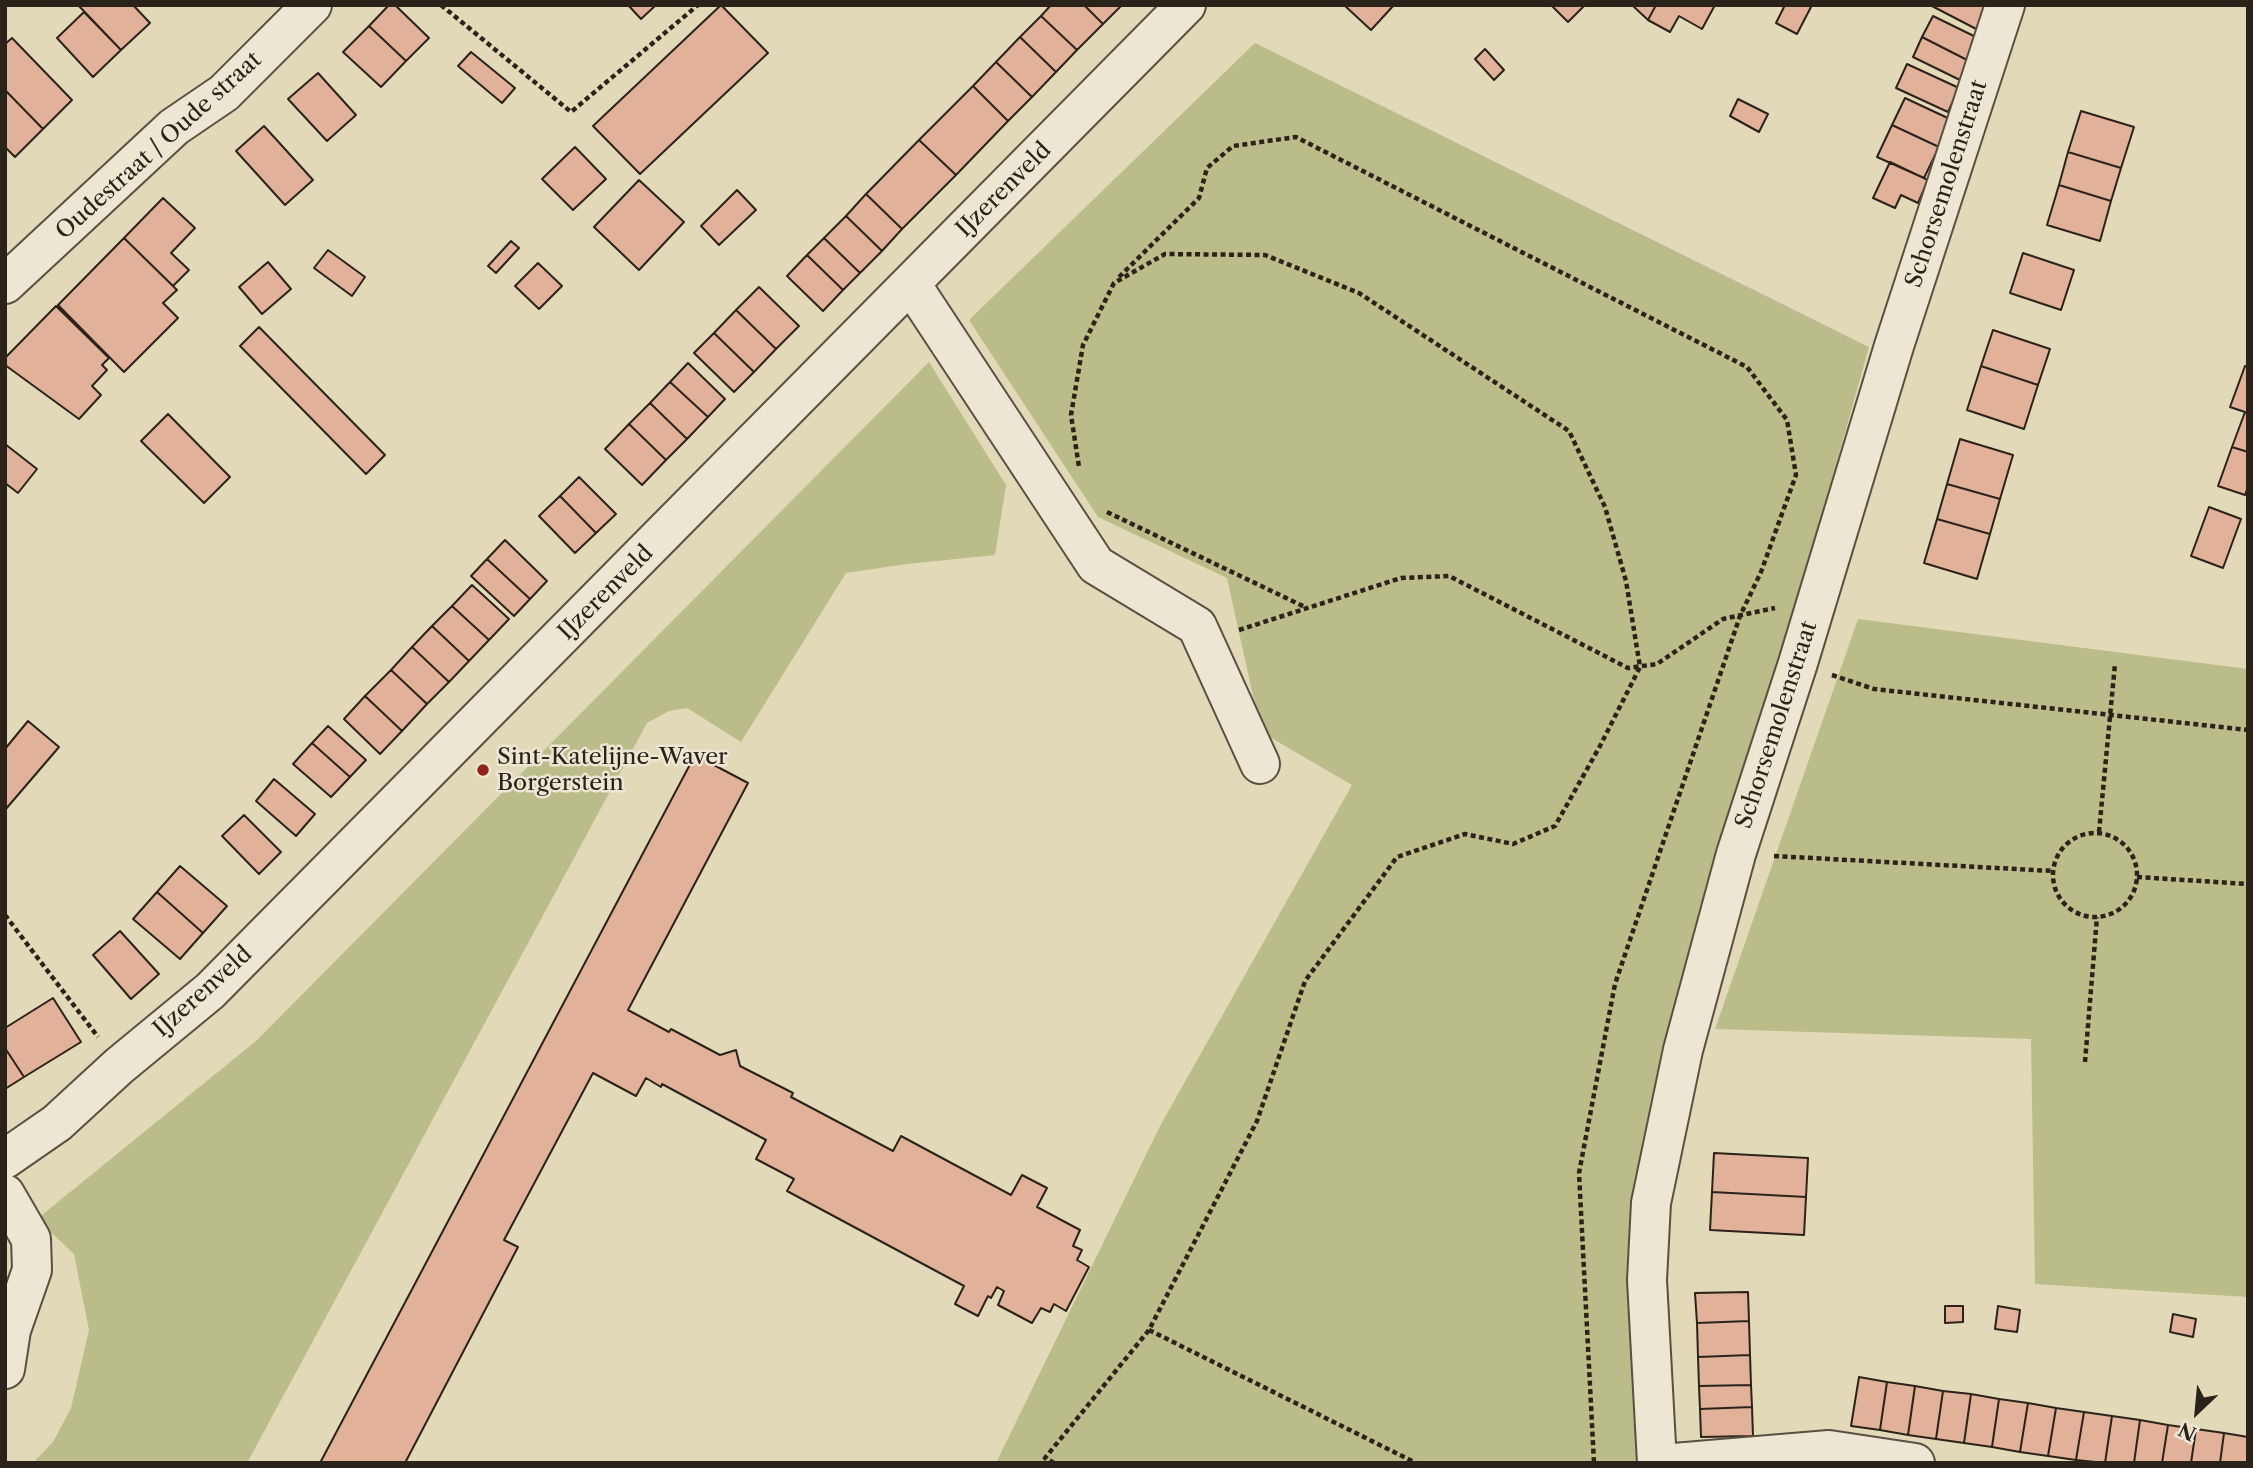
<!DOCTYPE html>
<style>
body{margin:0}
#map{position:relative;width:2253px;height:1468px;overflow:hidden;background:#e2d9b9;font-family:"Libre Caslon Text",serif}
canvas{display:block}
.frame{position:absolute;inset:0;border:7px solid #2b221a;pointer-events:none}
.north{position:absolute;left:2162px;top:1377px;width:70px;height:70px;-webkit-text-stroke:5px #ece6d2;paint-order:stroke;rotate:206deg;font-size:19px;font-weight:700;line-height:28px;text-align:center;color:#2b221a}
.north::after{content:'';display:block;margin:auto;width:24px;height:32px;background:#2b221a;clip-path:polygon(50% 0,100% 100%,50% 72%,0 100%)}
</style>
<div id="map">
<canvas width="2253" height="1468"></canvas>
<div class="frame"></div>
<div class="north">N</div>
</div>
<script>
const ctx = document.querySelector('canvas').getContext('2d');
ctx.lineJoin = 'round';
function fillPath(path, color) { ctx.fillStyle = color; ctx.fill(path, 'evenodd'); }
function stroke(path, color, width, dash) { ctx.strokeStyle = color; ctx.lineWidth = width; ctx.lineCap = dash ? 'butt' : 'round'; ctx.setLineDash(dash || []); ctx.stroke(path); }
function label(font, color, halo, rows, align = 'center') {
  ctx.font = font + ' "Libre Caslon Text",serif'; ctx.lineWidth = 5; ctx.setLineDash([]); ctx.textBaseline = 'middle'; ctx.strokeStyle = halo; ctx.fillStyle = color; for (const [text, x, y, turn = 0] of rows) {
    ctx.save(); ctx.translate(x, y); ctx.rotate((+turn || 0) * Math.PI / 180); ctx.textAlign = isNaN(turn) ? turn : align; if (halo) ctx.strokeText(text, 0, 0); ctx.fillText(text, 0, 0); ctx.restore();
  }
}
fillPath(new Path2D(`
 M1255,43L1869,347L1782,658L1666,1046L1640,1463H996L1160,1126L1352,785L1261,732L1227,578L1098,517L969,320Z
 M929,362L1006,485L995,555L907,564L846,573L741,742L687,708L669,711L647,723L247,1463H33L53,1442L71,1408L89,1330L74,1254L37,1219L256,1041Z
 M1858,619L2248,669V1297L2035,1284L2031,1039L1715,1029Z`), '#babd8a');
const building = new Path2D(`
 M78,5H133L150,23L121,50Z
 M389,5H395L429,38L406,61L369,26Z
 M628,5H656L641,19Z
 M721,5L768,53L640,174L593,126Z
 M1051,5H1084L1103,24L1077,50L1041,16Z
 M1084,5H1122L1103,24Z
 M1344,5H1394L1371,30Z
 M1551,5H1585L1568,22Z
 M1632,5H1656L1648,20Z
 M1656,5H1715L1702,29L1679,16L1670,32L1648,20Z
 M1785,5H1812L1797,34L1776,23Z
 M1930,5H1989L1982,32Z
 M84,12L121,50L93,77L57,38Z
 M1041,16L1077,50L1056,72L1020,37Z
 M1933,16L1982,40L1971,62L1922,37Z
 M369,26L406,61L381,87L343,52Z
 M1020,37L1056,72L1032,97L996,62Z
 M1922,37L1971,62L1962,81L1913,57Z
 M12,38L72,100L43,129L5,90V44Z
 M1485,49L1504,70L1494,80L1475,59Z
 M471,52L515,88L502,103L458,66Z
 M996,62L1032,97L1008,121L973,86Z
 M1907,64L1959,88L1948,112L1896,88Z
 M318,73L356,115L327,141L288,99Z
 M973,86L1008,121L956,175L919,140Z
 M5,90L43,129L15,157L5,147Z
 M1905,98L1952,120L1939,147L1892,125Z
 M1738,99L1768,114L1759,132L1730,116Z
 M2081,111L2134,127L2121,168L2068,152Z
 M1892,125L1939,147L1924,178L1877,157Z
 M264,126L313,180L285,205L236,151Z
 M919,140L956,175L902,229L866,194Z
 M575,147L606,179L573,210L542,179Z
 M2068,152L2121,168L2111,201L2059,185Z
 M1890,162L1928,180L1918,203L1901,195L1895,208L1873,198Z
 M639,180L684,222L639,270L594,227Z
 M2059,185L2111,201L2100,241L2047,225Z
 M737,190L756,210L719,245L701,226Z
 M866,194L902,229L882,251L846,216Z
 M163,198L195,228L171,253L189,270L173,286L124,238Z
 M846,216L882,251L860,273L824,238Z
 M124,238L177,290L163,303L178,318L124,372L58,305Z
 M824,238L860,273L843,290L807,255Z
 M511,241L519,248L496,273L488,266Z
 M328,250L365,277L352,296L314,268Z
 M2023,253L2074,270L2061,310L2010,293Z
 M807,255L843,290L823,311L787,276Z
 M268,262L291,289L262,314L239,287Z
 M538,263L562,286L539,309L515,286Z
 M759,287L799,326L776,349L736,310Z
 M56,306L109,358L102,365L107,370L92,386L101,395L79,419L5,365V358Z
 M736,310L776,349L754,372L714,333Z
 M259,327L385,455L366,474L240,346Z
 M1993,330L2050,349L2038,385L1981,366Z
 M714,333L754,372L734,392L694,353Z
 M688,363L725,399L708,417L670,382Z
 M1981,366L2038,385L2024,429L1967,410Z
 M2245,366L2248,367V413L2230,407Z
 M670,382L708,417L687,439L650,403Z
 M650,403L687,439L666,460L629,424Z
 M2245,412L2248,413V452L2232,447Z
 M168,414L230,477L204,503L141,441Z
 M629,424L666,460L642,485L605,449Z
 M1960,439L2013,455L2000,499L1947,484Z
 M5,444L37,469L18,493L5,483Z
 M2232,447L2248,452V487L2245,495L2218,486Z
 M579,477L616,514L596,533L560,496Z
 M1947,484L2000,499L1990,534L1937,519Z
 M560,496L596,533L575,553L539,516Z
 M2209,507L2241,519L2223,568L2191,556Z
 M1937,519L1990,534L1977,579L1924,563Z
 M505,540L547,581L530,599L487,559Z
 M487,559L530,599L514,616L471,576Z
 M472,585L509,619L489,640L452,606Z
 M452,606L489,640L469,661L432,626Z
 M432,626L469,661L449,682L412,647Z
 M412,647L449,682L427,704L391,670Z
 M391,670L427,704L402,731L365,696Z
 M365,696L402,731L380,754L344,719Z
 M28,721L59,747L5,810V749Z
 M328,726L366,760L350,777L312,743Z
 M312,743L350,777L331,797L293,764Z
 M695,755L748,783L628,1010L669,1032L671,1029L720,1055L736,1050L740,1066L793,1093L791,1097L893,1151L901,1136L1011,1195L1022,1175L1047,1188L1037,1207L1080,1230L1073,1246L1082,1250L1077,1260L1089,1267L1066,1311L1054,1304L1050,1312L1041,1308L1032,1323L998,1305L1004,1291L997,1287L991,1298L988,1296L978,1316L955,1304L964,1286L787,1191L794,1179L756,1159L766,1140L662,1084L661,1087L646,1078L636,1096L593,1073L504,1240L518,1247L405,1463H320Z
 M274,779L315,814L296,836L256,801Z
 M244,815L281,852L259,874L222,836Z
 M180,866L227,906L203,933L157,892Z
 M157,892L203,933L180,959L133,919Z
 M120,931L159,974L131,999L93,955Z
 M53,998L81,1042L24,1077L5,1048V1028Z
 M5,1048L24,1077L5,1089Z
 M1714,1153L1808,1158L1806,1197L1712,1192Z
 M1712,1192L1806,1197L1804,1235L1710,1230Z
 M1748,1292L1749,1321L1697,1323L1695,1293Z
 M1945,1306H1963V1322L1945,1323Z
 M1998,1306L2020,1310L2017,1332L1995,1329Z
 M2173,1314L2196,1319L2193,1337L2170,1332Z
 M1749,1321L1750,1355L1698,1357L1697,1323Z
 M1750,1355L1751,1385L1699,1386L1698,1357Z
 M1859,1377L1887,1382L1880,1430L1851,1426Z
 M1887,1382L1915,1386L1908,1435L1880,1430Z
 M1751,1385L1752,1407L1700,1409L1699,1386Z
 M1915,1386L1943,1391L1936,1439L1908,1435Z
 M1943,1391L1971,1394L1964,1443L1936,1439Z
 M1971,1394L1999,1399L1992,1447L1964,1443Z
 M1999,1399L2028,1403L2020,1452L1992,1447Z
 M2028,1403L2056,1408L2048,1456L2020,1452Z
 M1752,1407L1753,1436L1701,1437L1700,1409Z
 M2056,1408L2084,1412L2076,1460L2048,1456Z
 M2084,1412L2112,1416L2105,1463L2076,1460Z
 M2112,1416L2140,1420L2134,1463H2105Z
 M2140,1420L2168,1425L2162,1463H2134Z
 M2168,1425L2196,1429L2191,1463H2162Z
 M2196,1429L2224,1433L2220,1463H2191Z
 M2224,1433L2248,1437V1463H2220Z`);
fillPath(building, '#e1b19a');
stroke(building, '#2b221a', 2);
const minor = new Path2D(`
 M5,284L174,127L224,93L312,5
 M911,284L1096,565L1197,626L1260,764
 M5,1159L57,1123L119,1066L210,991L1186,5
 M5,1194L31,1239L32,1270L11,1330L5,1369
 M1657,1463L1647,1280L1651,1203L1683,1050L1736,854L1798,663L1894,346L2005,5
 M1674,1463L1829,1450L1915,1463`);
stroke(minor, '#595042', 42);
stroke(new Path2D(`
 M441,5L571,112L698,5
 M1119,277L1199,198L1207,168L1233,146L1296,137L1747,367L1787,420L1796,475L1761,572L1740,616L1615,984L1579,1173L1594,1463
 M1107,512L1307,608
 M1239,630L1401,578L1449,576L1628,668L1657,664L1723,619L1775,608
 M1832,675L1874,689L2248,730
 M2099,832L2115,664
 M2053 875a42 42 0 1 1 84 0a42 42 0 1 1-84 0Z
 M1774,856L2053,871
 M2137,877L2248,884
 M5,915L98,1037
 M2085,1062L2097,917
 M1149,1330L1416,1463
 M1054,1463L1045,1458L1149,1330L1257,1121L1305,981L1397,857L1465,834L1513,844L1555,826L1600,746L1640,667L1626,581L1605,507L1569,431L1359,293L1265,255L1165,254L1114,283L1083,345L1071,415L1079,467`), '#2b221a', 4.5, [5, 3.5]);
stroke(minor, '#ece6d2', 38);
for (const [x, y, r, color] of [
 [483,770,7,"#8f2418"]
]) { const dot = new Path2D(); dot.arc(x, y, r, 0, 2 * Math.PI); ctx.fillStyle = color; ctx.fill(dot); stroke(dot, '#ece6d2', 2.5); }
label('23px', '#2b221a', '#ece6d2', [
 ["Oudestraat / Oude straat",159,146,-42],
 ["Schorsemolenstraat",1947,184,-72],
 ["IJzerenveld",1004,190,-45],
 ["IJzerenveld",606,593,-45],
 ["Schorsemolenstraat",1777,725,-72],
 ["IJzerenveld",203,992,-42]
]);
label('23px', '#2b221a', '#ece6d2', [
 ["Sint-Katelijne-Waver",497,757],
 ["Borgerstein",497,783]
], 'left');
</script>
